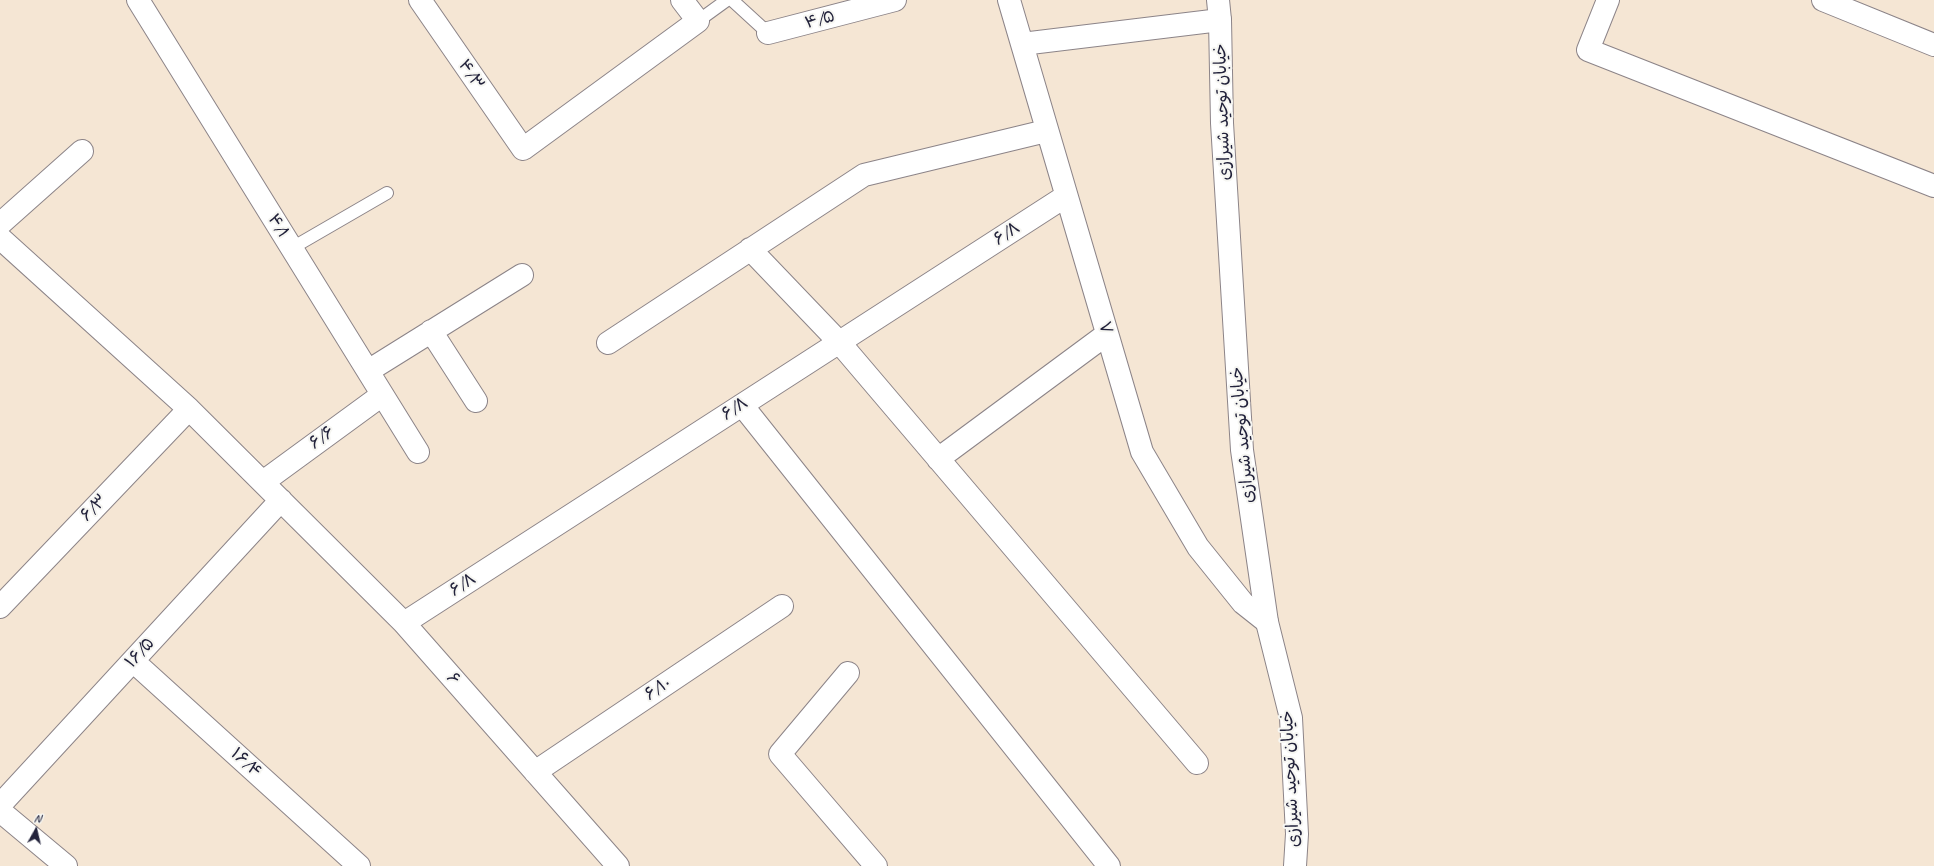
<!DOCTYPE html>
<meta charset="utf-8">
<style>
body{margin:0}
#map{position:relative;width:1934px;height:866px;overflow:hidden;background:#f5e6d4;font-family:Caveat,sans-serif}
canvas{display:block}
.north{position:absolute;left:16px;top:810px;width:40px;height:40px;-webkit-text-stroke:3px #f6f6f2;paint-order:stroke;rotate:8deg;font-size:11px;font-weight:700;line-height:16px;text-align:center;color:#22223b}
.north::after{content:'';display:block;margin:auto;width:14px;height:18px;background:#22223b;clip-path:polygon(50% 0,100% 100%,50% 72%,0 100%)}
</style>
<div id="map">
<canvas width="1934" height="866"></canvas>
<div class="north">N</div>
</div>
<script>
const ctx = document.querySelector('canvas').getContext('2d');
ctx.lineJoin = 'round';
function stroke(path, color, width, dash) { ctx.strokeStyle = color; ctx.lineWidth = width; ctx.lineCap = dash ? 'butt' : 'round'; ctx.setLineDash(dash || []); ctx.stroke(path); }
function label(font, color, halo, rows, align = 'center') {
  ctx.font = font + ' Caveat,"Playpen Sans Arabic",sans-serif'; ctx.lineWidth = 4; ctx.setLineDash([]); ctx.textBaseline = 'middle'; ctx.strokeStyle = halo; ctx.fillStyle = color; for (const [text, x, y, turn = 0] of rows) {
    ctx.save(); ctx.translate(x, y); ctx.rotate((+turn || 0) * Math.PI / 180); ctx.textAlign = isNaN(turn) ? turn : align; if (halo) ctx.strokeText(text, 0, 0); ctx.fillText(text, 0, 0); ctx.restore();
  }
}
const service = new Path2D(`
 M732,0L768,33
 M698,21L727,0
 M292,248L387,193`);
const minor = new Path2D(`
 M138,0L418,452
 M420,0L523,149L698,21L682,0
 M1009,0L1142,452L1198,547L1243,603L1267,622
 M1608,0L1588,50L1934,186
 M1823,0L1934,45
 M768,33L895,0
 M1022,44L1220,20
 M0,224L82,151
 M0,238L189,409L404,623L618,866
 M750,249L839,342L1197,763
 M431,331L476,401
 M608,343L864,175L1046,131
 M368,371L522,275
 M742,405L1109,866
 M938,459L1107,334
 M263,482L382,395
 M0,607L189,409
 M404,623L1066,196
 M133,661L359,866
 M848,673L780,754L876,866
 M535,772L782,606
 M0,805L281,500
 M0,811L66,866`);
const tertiary = new Path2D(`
 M1218,0L1220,20L1222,123L1242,450L1267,622L1291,718L1297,834L1295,866`);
stroke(service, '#8c8488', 14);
stroke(minor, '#8c8488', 24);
stroke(tertiary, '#8c8488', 24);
stroke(service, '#fff', 12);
stroke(minor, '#fff', 22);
stroke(tertiary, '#fff', 22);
label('17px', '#22223b', '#f6f6f2', [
 ["۴/۵",820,20,-15],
 ["۴/۳",471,75,56],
 ["خیابان توحید شیرازی",1223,112,-92],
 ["۴/۱",278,226,58],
 ["۶/۸",1007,234,-33],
 ["۷",1105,328,73],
 ["۶/۸",735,409,-33],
 ["خیابان توحید شیرازی",1243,435,-95],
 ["۶/۶",322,438,-36],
 ["۶/۳",94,508,-46],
 ["۶/۸",463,585,-33],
 ["۱۶/۵",140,653,-47],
 ["۶",453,679,49],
 ["۶/۱۰",658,689,-34],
 ["۱۶/۴",246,763,42],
 ["خیابان توحید شیرازی",1291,779,-93]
]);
</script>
